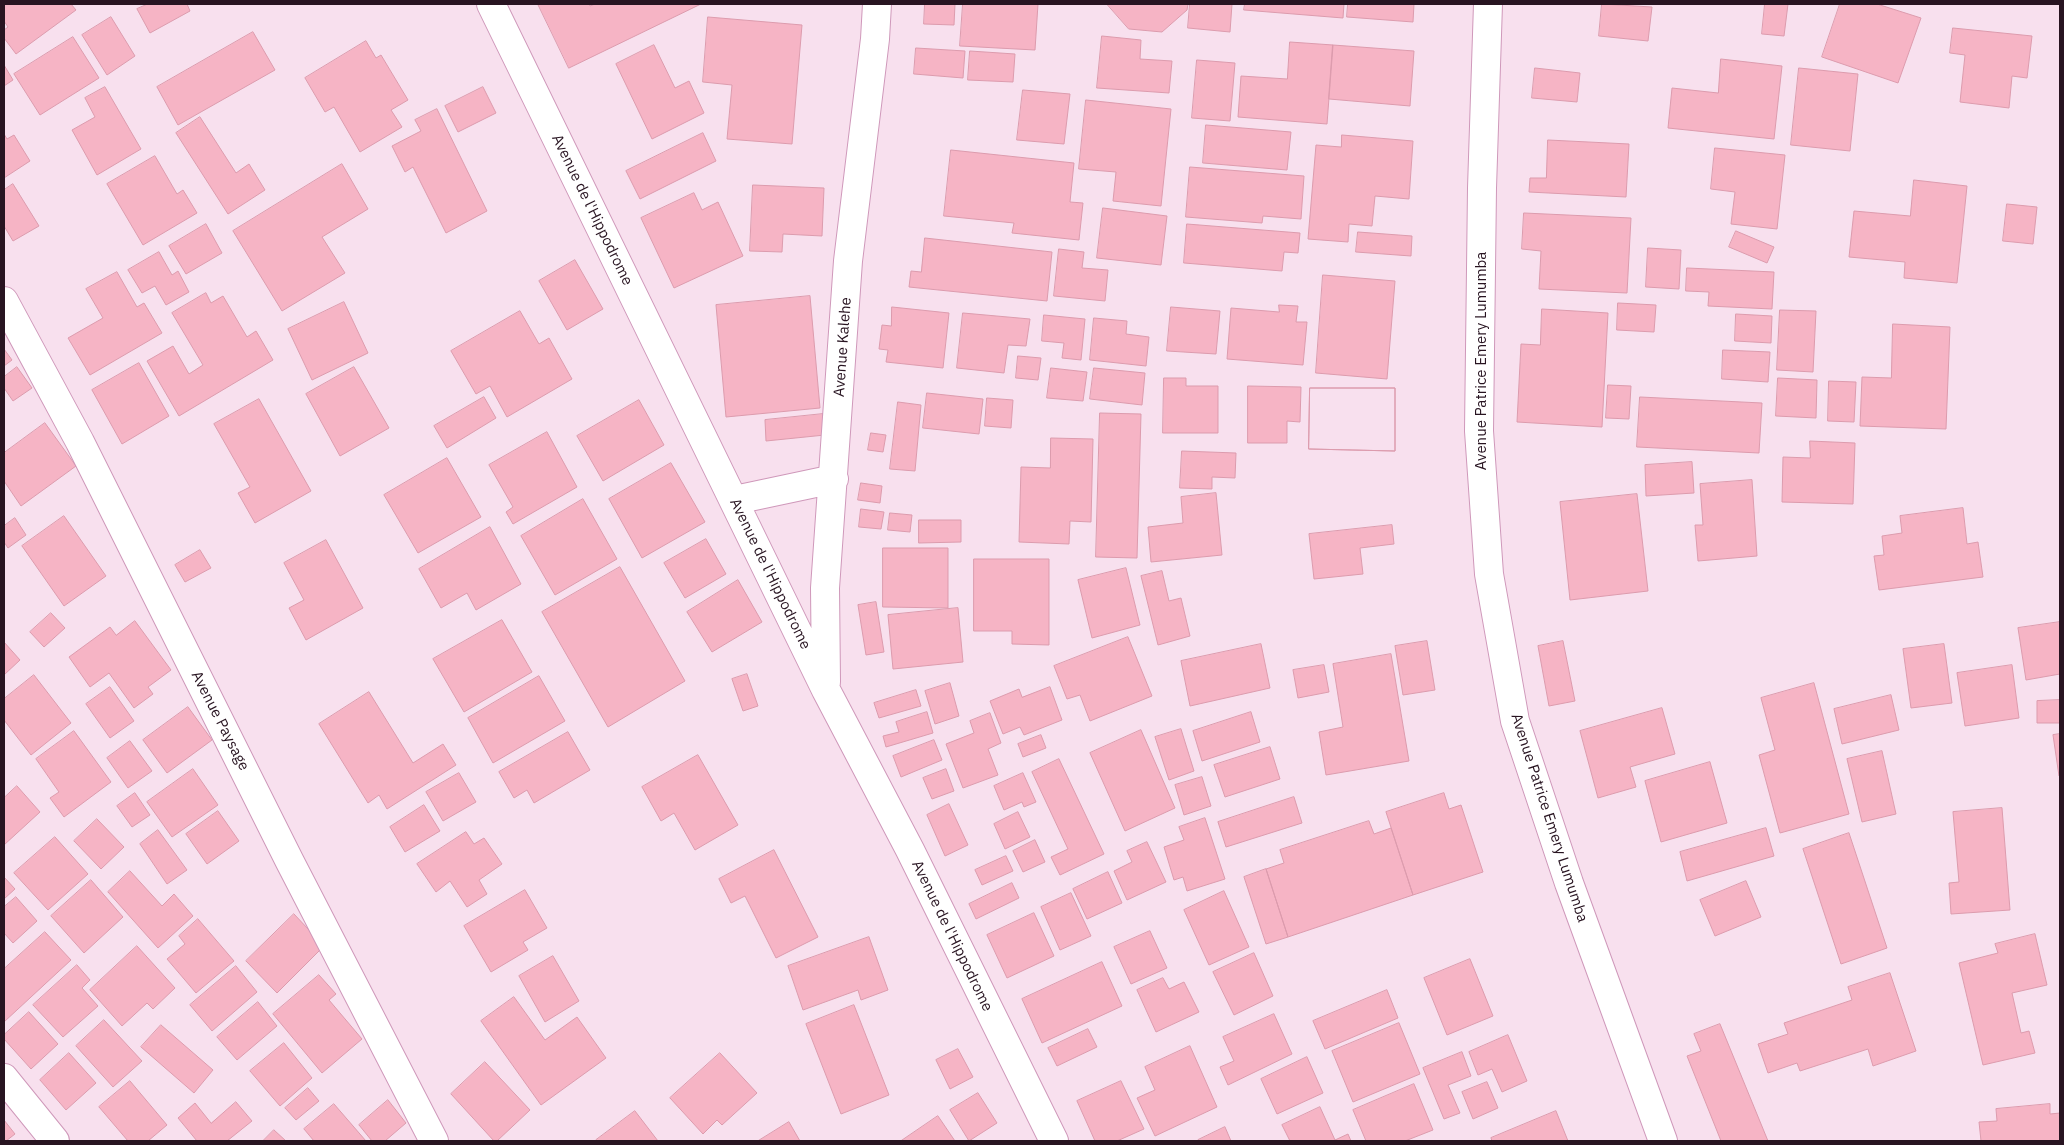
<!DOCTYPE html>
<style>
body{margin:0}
#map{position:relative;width:2064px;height:1145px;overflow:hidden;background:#f8e0ee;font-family:"IBM Plex Sans",sans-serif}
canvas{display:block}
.frame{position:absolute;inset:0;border:5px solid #281421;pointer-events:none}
</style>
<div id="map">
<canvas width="2064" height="1145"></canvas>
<div class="frame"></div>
</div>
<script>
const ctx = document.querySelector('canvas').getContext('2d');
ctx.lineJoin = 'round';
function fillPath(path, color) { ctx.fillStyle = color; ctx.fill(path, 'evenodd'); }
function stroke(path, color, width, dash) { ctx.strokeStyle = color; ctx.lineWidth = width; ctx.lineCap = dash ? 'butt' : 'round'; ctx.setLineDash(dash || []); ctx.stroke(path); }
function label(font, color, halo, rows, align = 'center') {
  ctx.font = font + ' "IBM Plex Sans",sans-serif'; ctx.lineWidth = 5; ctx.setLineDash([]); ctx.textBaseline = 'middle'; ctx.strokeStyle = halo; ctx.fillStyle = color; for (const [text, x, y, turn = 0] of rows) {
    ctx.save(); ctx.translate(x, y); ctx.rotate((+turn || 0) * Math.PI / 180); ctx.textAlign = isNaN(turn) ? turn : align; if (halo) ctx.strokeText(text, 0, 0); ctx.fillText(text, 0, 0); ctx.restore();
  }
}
const building = new Path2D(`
 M4,4H71L76,10L16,54L4,38V30L8,27L4,21Z
 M148,4H187L190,11L150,33L137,9Z
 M538,4H589L590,6L595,4H701L569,68Z
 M925,4H955L954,25L924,24Z
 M963,4H1038L1035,50L960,46Z
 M1107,4H1188L1187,10L1162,32L1129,29Z
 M1190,4H1232L1230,32L1188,28Z
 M1245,4H1344L1343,18L1244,10Z
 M1348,4H1414L1413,22L1347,17Z
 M1602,4L1652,7L1648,41L1599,36Z
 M1765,4H1788L1784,36L1762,34Z
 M1840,4H1877L1921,18L1898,83L1822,57Z
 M111,17L135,56L107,75L82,35Z
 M708,17L802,25L792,144L727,139L732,85L703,82Z
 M1953,28L2032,36L2027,78L2012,76L2009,108L1960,102L1965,55L1950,53Z
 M253,32L275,70L178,125L157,87Z
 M1102,36L1141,40L1140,59L1172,61L1169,93L1097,88Z
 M73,37L99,78L40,115L14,74Z
 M366,41L376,58L381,55L408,100L391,110L402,127L360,152L334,107L325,112L305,78Z
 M1290,42L1333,45L1327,124L1238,117L1241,76L1287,79Z
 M654,45L675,88L689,81L704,113L652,139L616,64Z
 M1333,45L1414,51L1410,106L1329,99Z
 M916,48L965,51L963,78L914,74Z
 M970,51L1015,54L1013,82L968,80Z
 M1721,59L1782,66L1774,139L1668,128L1672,88L1718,93Z
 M1197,60L1235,63L1230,121L1192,118Z
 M4,65L13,80L4,86Z
 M1535,68L1580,73L1577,102L1532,98Z
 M1799,68L1858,74L1850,151L1791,145Z
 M105,87L141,149L97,175L72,130L95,117L85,98Z
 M483,87L496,113L458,132L445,106Z
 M1023,90L1070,94L1064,144L1017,140Z
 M1086,100L1171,109L1161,206L1113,201L1116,172L1079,169Z
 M437,109L487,211L446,233L413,167L405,172L392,146L421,131L415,120Z
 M200,117L236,173L249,164L265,190L228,214L176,133Z
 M1206,125L1291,132L1287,170L1203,163Z
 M703,133L716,161L640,199L626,171Z
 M4,134L7,139L14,135L30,161L4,178Z
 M1342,135L1413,141L1409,199L1375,196L1372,226L1349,224L1348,242L1308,239L1316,145L1341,147Z
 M1548,140L1629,144L1626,197L1529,192L1530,178H1546Z
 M1715,148L1785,155L1777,229L1731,224L1735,192L1711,189Z
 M951,150L1074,163L1070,202L1083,203L1079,240L1012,233L1014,223L944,216Z
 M155,156L177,194L183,190L197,213L143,245L107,184Z
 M342,164L368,209L322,237L345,273L282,311L233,231Z
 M1190,167L1304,176L1301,219L1263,216L1262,223L1186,217Z
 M1914,180L1967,186L1957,283L1904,278L1905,262L1849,257L1854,211L1910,216Z
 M13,184L39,226L13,241L4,226V190Z
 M753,185L824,188L822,236L783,234L782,252L750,251Z
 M694,193L702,210L718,202L743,256L674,288L641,218Z
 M2007,204L2037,207L2033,244L2003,241Z
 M1103,208L1167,216L1161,265L1097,258Z
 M1524,213L1631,218L1627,293L1539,289L1541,251L1522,249Z
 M206,224L222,253L186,274L169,246Z
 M1187,224L1300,233L1298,253L1284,252L1282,271L1184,263Z
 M1736,231L1774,247L1767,263L1729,247Z
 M1358,232L1412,236L1411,256L1356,252Z
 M925,238L1052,252L1047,301L909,287L911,271L921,272Z
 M1648,248L1681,250L1679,289L1646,287Z
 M1059,249L1084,252L1082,268L1108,270L1105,301L1054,296Z
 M159,252L172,275L178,271L189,292L166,305L155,286L142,293L128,270Z
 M575,260L603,309L567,330L539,281Z
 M1687,268L1774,272L1772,309L1708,306L1709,292L1686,291Z
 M117,272L137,307L144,303L162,333L90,375L68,338L103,318L86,289Z
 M1323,275L1395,281L1387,379L1316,373Z
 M206,293L211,303L223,296L247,337L256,331L273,360L179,416L147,361L173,346L189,374L203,365L172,313Z
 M810,296L820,408L726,417L716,305Z
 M344,302L368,353L312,380L288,329Z
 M1618,303L1656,305L1654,332L1617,330Z
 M1279,305L1298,306L1296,322H1307L1303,365L1227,359L1231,308L1279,312Z
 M892,307L949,313L943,368L886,362L888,350L879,349L882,325L891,326Z
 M1171,307L1220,311L1216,354L1167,351Z
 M1542,309L1608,313L1602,427L1517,422L1521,344L1540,345Z
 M1780,310L1816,311L1813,372L1777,370Z
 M520,311L539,344L549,338L572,379L507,417L490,386L476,394L451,351Z
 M963,313L1030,319L1026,346L1008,345L1004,373L957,368Z
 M1736,314L1772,316L1771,343L1735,341Z
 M1044,315L1085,319L1081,360L1062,358L1064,343L1042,341Z
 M1094,318L1127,321L1126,334L1149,337L1146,366L1090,360Z
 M1893,324L1950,327L1946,429L1860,426L1862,377L1891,378Z
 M4,349L12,360L4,366Z
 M1723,350L1770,352L1768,382L1722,379Z
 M1018,356L1041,358L1038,380L1016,378Z
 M139,363L169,416L122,444L92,390Z
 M17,367L32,388L13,401L4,388V377Z
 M354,367L389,428L340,456L306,394Z
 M1051,368L1087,372L1083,401L1047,398Z
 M1094,368L1145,373L1142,405L1090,399Z
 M1164,378H1186V386H1218V433H1163Z
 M1778,378L1817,380L1816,418L1776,416Z
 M1829,381L1856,382L1854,422L1828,421Z
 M1608,385L1631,386L1629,419L1606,418Z
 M1248,386L1301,387L1300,422L1287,421V443H1248Z
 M1310,388H1395V451L1309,449Z
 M1310,388H1395V451L1309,449Z
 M927,393L983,399L979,434L923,428Z
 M484,397L496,418L447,448L434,426Z
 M1640,397L1762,403L1759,453L1637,447Z
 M987,398L1013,400L1011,428L985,426Z
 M259,399L311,491L255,523L238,493L250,487L214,424Z
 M639,400L664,445L603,481L577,436Z
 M898,402L921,405L915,471L890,469Z
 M1100,413L1141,414L1137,558L1096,557Z
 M823,414L825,435L766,441L765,420Z
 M45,423L76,466L21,506L4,481V453Z
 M547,432L577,487L513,524L506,512L513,507L489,465Z
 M871,433L886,435L883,452L868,450Z
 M1051,438L1093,439L1091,522L1070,521L1069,544L1019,542L1021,467L1050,468Z
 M1810,441L1855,443L1853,504L1782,502L1783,457L1810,458Z
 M1182,451L1236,453L1235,478L1212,477V489L1180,488Z
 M447,458L481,517L418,553L384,495Z
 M1692,462L1694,493L1646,496L1645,465Z
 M671,463L705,522L642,558L609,499Z
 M1752,480L1757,556L1698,561L1695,525H1703L1700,484Z
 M861,483L882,486L880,503L858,500Z
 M1216,493L1222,555L1151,562L1148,527L1183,523L1181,497Z
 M1637,494L1648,591L1570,600L1560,502Z
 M583,499L617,559L555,595L521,536Z
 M1963,508L1967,544L1978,542L1983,577L1879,590L1874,556L1884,555L1882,536L1902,533L1900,516Z
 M861,509L884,512L881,529L859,527Z
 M890,513L912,515L910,532L888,530Z
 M64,516L106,576L64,606L22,546Z
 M15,518L26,535L8,548L4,542V526Z
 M919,520H961V542L919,543Z
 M1392,525L1394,544L1360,548L1363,574L1314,579L1309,534Z
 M490,527L521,584L476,610L467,593L441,608L419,569Z
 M706,539L726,574L685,598L664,563Z
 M326,540L363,608L306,640L289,608L304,600L284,563Z
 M883,548H948V608L883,607Z
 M200,550L211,568L185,582L175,565Z
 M974,559H1049V645L1012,644V631H974Z
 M620,567L685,681L608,727L542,612Z
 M1126,568L1140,625L1092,638L1078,580Z
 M1162,571L1169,601L1181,598L1190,636L1158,645L1141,576Z
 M738,580L762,622L712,652L687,612Z
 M876,602L884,652L866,655L858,605Z
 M958,608L963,662L893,669L888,615Z
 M51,613L65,628L44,647L30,632Z
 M502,620L532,672L464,712L433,659Z
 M135,621L171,670L148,687L153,694L134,708L109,673L90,687L69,657L110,627L116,635Z
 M2060,622V674L2026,680L2018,628Z
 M1128,637L1152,696L1090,721L1080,695L1067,699L1054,666Z
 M1427,641L1435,690L1403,695L1395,646Z
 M1563,641L1575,701L1549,706L1538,646Z
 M4,642L20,660L4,675Z
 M1261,644L1270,688L1190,706L1181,661Z
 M1944,644L1952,703L1911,708L1903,649Z
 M1391,654L1409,761L1326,775L1319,732L1343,727L1333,664Z
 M1324,665L1329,692L1298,698L1293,670Z
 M2012,665L2019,718L1965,726L1957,673Z
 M747,674L758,706L743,711L732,679Z
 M34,675L71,723L31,755L4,720V699Z
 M539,676L565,721L493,763L468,718Z
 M950,683L959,716L935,724L925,691Z
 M1814,683L1849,814L1780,833L1759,755L1775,750L1761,698Z
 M110,687L134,721L110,738L86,704Z
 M1050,687L1062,720L1024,735L1020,727L1003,734L990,701L1019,689L1022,697Z
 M916,690L921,706L879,718L874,703Z
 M369,692L413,763L443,744L456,765L387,809L379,795L368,803L319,724Z
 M1891,695L1899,730L1842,744L1834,709Z
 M2060,700V723H2037V701Z
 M188,707L212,740L167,773L143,740Z
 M1662,708L1675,754L1630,767L1636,787L1598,798L1580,731Z
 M927,712L933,733L886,747L883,736L899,732L896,722Z
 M1251,712L1260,742L1202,761L1193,731Z
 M990,713L1001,743L988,749L998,775L963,788L946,744L974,733L970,721Z
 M1181,729L1194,771L1169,780L1155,737Z
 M1141,730L1175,808L1125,831L1090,753Z
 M74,731L111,782L64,817L50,798L59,792L36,759Z
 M568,732L590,770L534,803L527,790L514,798L499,772Z
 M2060,734V776H2059L2053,735Z
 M1041,735L1046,748L1023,757L1018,744Z
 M934,740L942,760L901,777L893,756Z
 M130,741L152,771L128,788L107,758Z
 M1270,747L1280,779L1225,797L1214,765Z
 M1882,751L1896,814L1862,822L1847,759Z
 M698,755L738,825L695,850L674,813L661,821L642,787Z
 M1059,759L1104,854L1060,875L1051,857L1068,849L1032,772Z
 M1710,762L1727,823L1661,842L1645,781Z
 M193,769L218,805L172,837L147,802Z
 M946,769L954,791L932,799L923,778Z
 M459,773L476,802L443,821L426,792Z
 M1023,773L1036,802L1024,807L1022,802L1004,810L994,786Z
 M1202,777L1211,806L1184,815L1175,785Z
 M17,786L40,812L4,845V798Z
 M135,793L150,815L132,827L117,806Z
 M1444,793L1449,809L1461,805L1483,872L1413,895L1386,812Z
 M1294,797L1302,823L1226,847L1218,822Z
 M949,804L968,845L945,856L927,815Z
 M424,805L440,831L405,852L390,827Z
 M2002,808L2010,910L1951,914L1949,883L1959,882L1953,812Z
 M218,811L239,841L207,864L186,834Z
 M1018,812L1030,837L1005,849L994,824Z
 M1205,818L1225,879L1187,891L1183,877L1174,880L1164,847L1184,840L1179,827Z
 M97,819L124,847L101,869L74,841Z
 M1369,821L1374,834L1391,828L1413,895L1288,937L1266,869L1284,863L1280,850Z
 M1766,828L1774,856L1687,881L1680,852Z
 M158,830L187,870L167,884L140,844Z
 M466,832L474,844L484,838L502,864L479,880L487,894L467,907L450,881L436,892L417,864Z
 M1849,833L1887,948L1841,964L1803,849Z
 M55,837L88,874L48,910L14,873Z
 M1035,840L1045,862L1023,872L1013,851Z
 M1147,842L1166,882L1127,900L1114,871L1132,862L1127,851Z
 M774,850L818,937L776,958L745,896L731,903L719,879Z
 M1006,856L1013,871L982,885L975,870Z
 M1266,869L1288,937L1266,944L1244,877Z
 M130,871L162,906L174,894L193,916L158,948L108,892Z
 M1108,872L1122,903L1087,919L1073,889Z
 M4,877L15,889L4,899Z
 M91,880L123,917L84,953L51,916Z
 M1746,881L1761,917L1715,936L1700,900Z
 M1012,883L1019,898L976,919L969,904Z
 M525,890L547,928L523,942L528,950L491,972L464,926Z
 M1224,891L1249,947L1209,965L1184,910Z
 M1071,893L1091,936L1060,950L1041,907Z
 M16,897L37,921L13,943L4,933V907Z
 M1034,913L1054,956L1007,978L987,935Z
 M294,914L324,946L277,993L246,961Z
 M198,919L234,961L196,993L167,959L185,944L179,936Z
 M1150,931L1167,968L1131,984L1114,947Z
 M45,932L71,960L4,1022V969Z
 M2035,934L2047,985L2012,993L2021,1033L2029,1031L2035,1053L1983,1065L1959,963L1998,953L1995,944Z
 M869,937L888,990L861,1000L858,990L803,1010L788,966Z
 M137,946L175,988L153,1009L147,1003L122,1026L90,990Z
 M1254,953L1273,996L1234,1015L1213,972Z
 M553,956L579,1001L545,1022L519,976Z
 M1470,959L1493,1016L1447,1035L1424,978Z
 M1102,962L1122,1006L1042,1043L1022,999Z
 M77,965L90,980L82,988L98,1006L63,1037L33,1005Z
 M236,966L257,992L212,1031L190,1005Z
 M1890,973L1916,1051L1873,1066L1868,1049L1800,1071L1797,1063L1768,1073L1758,1044L1788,1034L1784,1023L1852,1000L1848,987Z
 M319,975L336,994L329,1000L362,1039L322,1073L273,1014Z
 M1163,978L1169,989L1184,982L1199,1012L1156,1032L1137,990Z
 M1387,990L1398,1018L1325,1049L1313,1021Z
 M514,997L545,1040L577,1017L606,1058L541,1105L481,1021Z
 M258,1002L277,1026L237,1060L217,1037Z
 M854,1005L889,1095L841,1114L806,1024Z
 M29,1012L58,1044L31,1069L4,1039V1035Z
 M1274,1014L1292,1054L1228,1085L1220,1067L1234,1061L1223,1037Z
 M104,1020L142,1061L113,1087L76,1046Z
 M1399,1023L1420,1074L1353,1102L1332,1051Z
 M1720,1024L1768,1141H1721L1687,1056L1701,1051L1694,1034Z
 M161,1025L213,1070L194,1093L141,1047Z
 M1088,1029L1097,1047L1057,1066L1048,1048Z
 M1508,1035L1527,1081L1502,1092L1492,1069L1478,1075L1469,1052Z
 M284,1043L312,1078L280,1106L250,1071Z
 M1190,1046L1217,1107L1155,1136L1137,1098L1155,1090L1145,1067Z
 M958,1049L973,1077L950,1089L936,1060Z
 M1462,1052L1471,1076L1448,1085L1460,1113L1444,1119L1423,1068Z
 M69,1053L96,1083L66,1110L40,1080Z
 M720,1053L757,1093L722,1125L717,1120L703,1134L670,1098Z
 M1307,1057L1323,1093L1277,1114L1261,1079Z
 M485,1062L530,1110L497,1141H494L451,1094Z
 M130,1081L167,1125L148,1141H128L99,1107Z
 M1121,1081L1144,1129L1117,1141H1095L1077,1101Z
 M1487,1082L1498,1108L1473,1119L1462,1092Z
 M1414,1084L1433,1130L1405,1141H1366L1353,1110Z
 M308,1088L319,1101L296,1120L285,1108Z
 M978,1093L997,1123L969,1141L950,1110Z
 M388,1100L406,1123L385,1141H372L359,1125Z
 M236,1102L252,1121L227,1141H197L178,1118L195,1103L211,1123Z
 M334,1104L366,1141H314L304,1129Z
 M2050,1104V1114L2060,1113V1141H1981L1979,1122L1997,1121L1996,1109Z
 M1320,1107L1335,1140L1348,1134L1351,1141H1290L1282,1125Z
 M635,1111L658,1141H596V1140Z
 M1556,1111L1568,1141H1492L1491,1138Z
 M938,1116L955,1141H901Z
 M4,1120L15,1134L6,1141H4Z
 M789,1122L800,1141H758Z
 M1225,1127L1231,1141H1198V1140Z
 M274,1130L286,1141H263Z`);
fillPath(building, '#f6b4c5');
stroke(building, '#dc9bad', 1);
const minor = new Path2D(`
 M491,4L826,690L910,850L1054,1141
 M4,301L80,442L289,860L434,1141
 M735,500L834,479
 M826,682L825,588L848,261L875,39L877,4
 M4,1078L55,1141`);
const major = new Path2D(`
 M1488,4L1482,188L1479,431L1489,574L1515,721L1569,883L1663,1141`);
stroke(minor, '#cf98ba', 30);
stroke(major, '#cf98ba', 30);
stroke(minor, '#fff', 28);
stroke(major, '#fff', 28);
label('15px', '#281421', '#fff', [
 ["Avenue de l'Hippodrome",592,210,64],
 ["Avenue Kalehe",843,347,-86],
 ["Avenue Patrice Emery Lumumba",1482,361,-90],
 ["Avenue de l'Hippodrome",770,574,64],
 ["Avenue Paysage",220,721,63],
 ["Avenue Patrice Emery Lumumba",1549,818,72],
 ["Avenue de l'Hippodrome",952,936,64]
]);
</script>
